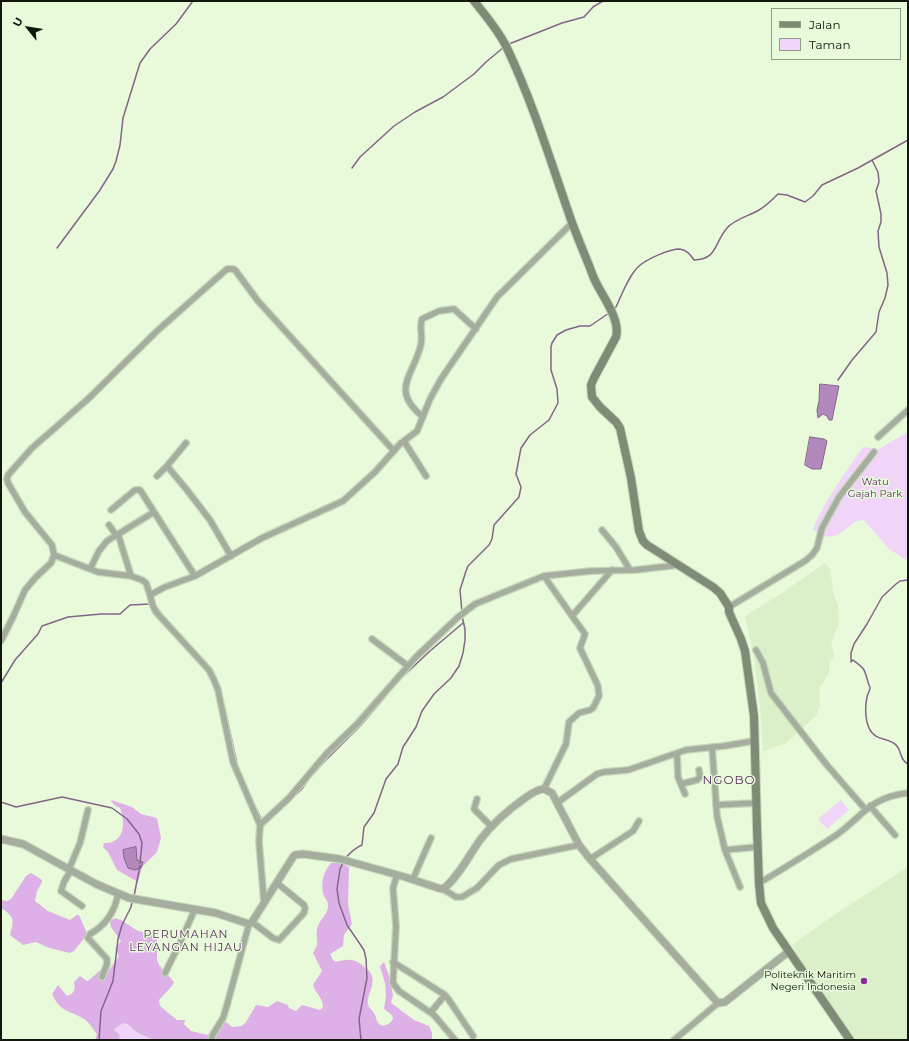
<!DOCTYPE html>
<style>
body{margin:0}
#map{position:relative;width:909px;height:1041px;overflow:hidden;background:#e8fada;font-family:Montserrat,sans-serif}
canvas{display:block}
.frame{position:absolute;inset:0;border:2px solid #11170c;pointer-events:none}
.legend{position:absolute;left:771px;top:8px;width:130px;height:52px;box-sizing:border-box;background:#e8fada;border:1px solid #929f88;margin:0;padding:5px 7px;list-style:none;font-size:12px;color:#11170c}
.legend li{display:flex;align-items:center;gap:8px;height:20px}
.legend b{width:20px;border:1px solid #929f88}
.north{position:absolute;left:8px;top:8px;width:40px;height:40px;-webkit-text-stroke:3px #e8fada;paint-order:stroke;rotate:300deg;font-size:11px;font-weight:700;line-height:16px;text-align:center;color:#11170c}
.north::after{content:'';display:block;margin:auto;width:14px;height:18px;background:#11170c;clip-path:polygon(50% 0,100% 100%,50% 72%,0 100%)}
</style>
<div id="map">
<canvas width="909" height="1041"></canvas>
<div class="frame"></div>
<ul class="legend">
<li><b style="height:5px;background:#808b77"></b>Jalan</li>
<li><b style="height:11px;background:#f1d5f8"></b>Taman</li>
</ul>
<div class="north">U</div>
</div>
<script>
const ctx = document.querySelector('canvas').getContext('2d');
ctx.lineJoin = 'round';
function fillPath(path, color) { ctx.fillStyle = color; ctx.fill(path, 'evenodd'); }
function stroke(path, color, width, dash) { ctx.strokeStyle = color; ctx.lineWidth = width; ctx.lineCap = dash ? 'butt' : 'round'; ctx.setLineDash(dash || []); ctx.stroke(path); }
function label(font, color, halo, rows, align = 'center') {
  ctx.font = font + ' Montserrat,sans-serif'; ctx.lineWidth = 3; ctx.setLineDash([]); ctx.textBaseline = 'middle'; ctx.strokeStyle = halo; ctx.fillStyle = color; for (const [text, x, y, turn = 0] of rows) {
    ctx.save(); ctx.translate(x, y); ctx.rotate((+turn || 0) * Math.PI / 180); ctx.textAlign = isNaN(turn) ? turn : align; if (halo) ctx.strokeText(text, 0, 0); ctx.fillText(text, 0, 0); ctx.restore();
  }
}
fillPath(new Path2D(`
 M825,563L830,568L833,591L838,606L839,623L831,643L834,656L829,664V673L819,689L820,707L816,716L786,743L763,752L760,706L754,658L745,616L782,593Z
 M908,867V1040H847L790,958L796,950L792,945L837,913Z`), '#dbf0c9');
fillPath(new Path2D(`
 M908,432V561L889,549L864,520L856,521C842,533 830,545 813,529C826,499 844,474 863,447L879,449Z
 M841,800L849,810L827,829L818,819Z
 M123,1023L132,1027L138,1033L154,1040H119L120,1035L114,1030L119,1024Z`), '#f1d5f8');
fillPath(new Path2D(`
 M111,800L132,807L141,814L157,818L161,838L157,852L142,867L138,882L117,870L108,852L103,847L104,843C107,843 111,843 114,841C126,835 124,819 120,808L114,805Z
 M331,863H339L349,867V869L348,904L352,924L344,935L343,946L330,954L333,960L336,962C346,959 354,958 362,965C365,968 370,971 371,974C377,985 364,997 369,1007C371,1010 374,1012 375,1015C376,1017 376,1019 377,1021C381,1029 391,1025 393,1018L391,1014L384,1009L386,996L385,983L380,966L384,962L389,976L393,995L391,1003L414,1020L429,1026L432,1033V1040H154C150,1038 144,1036 140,1034C129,1028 127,1016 114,1030L120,1035L119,1040H95L97,1034C93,1029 89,1022 84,1019C69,1010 60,1012 52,994L58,985L67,996C74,994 76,989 74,982L80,976L87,981C93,978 98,971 104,967L110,969L119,956L115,949L121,941L111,927L110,921L115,918L121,920L138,931L152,934L157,938V960L159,965L174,982L172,986L159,1000L160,1006L177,1020H185L184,1024L191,1031L208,1035L221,1014L225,1021L232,1027L242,1026L246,1022L256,1005L268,1007L277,1001L288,1005L289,1008L296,1011L302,1005L320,1010L323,1007C323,998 316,994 313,985L322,971L313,953C314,951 316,948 317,945C318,939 315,932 318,926C320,919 329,914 328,904C328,901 325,898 324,896C320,884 323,872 331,863Z
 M31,873L42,880V882L37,891L35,901L48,911L70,920L77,915H79L86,931V936L74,951L70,953L49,948L36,942L23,945L10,935C14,920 15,917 1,908V900L7,901L11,899L26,876Z`), '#ddb0e7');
const water = new Path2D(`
 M820,384L839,386L832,420H829L827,416L823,414L818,418L817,410L819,401Z
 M810,437L824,439L827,441L821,469H812L805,465Z
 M136,847L137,860L143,862L141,868L135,870L128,868L124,858L123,850Z`);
fillPath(water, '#b388bd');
stroke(water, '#826688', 1);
stroke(new Path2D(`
 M509,44L562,23L584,17L593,7L603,1
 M352,168L360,157L394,126L415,112L443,97L474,74L486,62L504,47
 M57,248L100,190L113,169L116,161L120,145L123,118L140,63L150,49L176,24L193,1
 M613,309L616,307C622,294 629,275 639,266C647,259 669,249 680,249C686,250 691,255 694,260C718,259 714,243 727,228C735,219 749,216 759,210C766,206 772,200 778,194L787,195L805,202L813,196L822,185L858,168L908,140
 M838,380L852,360L876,332L879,312L885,298L888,285L887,273L879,247L878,231L881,222V214L876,191L879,182L878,172L872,160
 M908,580L900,581L896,584L882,597L867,624L854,644L851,653V662L853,660C865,669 864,668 868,682C868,684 870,686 870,688C870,691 867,695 867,697C865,706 865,719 869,728C875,742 890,737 897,746C902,753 900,760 908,764
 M157,608L162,614
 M462,612L460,590L466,571L468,566L489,545L492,539L494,525L519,497L521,487L516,474L521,448L530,435L549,420L558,403L557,389L551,370V347L552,343L557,335L566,330L580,326H590L609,313
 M1,683L15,660L38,634L42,626L68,617L101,614H120L130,605L150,604
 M396,683L430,651L463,623
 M225,709L237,764
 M290,800L301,790L308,780L322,764L362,724L385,697
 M1,802L16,807L62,797L112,808L127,819L139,834L142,843L140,863
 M253,802L261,818
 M262,831L263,826L270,819
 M346,858C349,853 357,847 362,845L364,827L374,813L386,779L398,764L403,747L416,727L422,711L434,694L451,678L459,666L463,653L465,640V629L462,616
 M343,863L340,869L337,889L339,903L347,925L364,950L366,959L367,978L359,1019L361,1040
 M134,896L140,866
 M99,1040L101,1011L113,981L118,939L122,925L131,907L132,902`), '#826688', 1.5);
const minor = new Path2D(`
 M423,417C389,389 414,376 421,344C423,336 419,327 422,319L439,311L454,309L476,329
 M878,437L908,410
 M404,441L426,476
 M186,443L167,466L187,490L210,520L231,556
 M157,476L167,466
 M111,510L135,490H140L195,576
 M109,525L116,535
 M602,530L616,547L630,570
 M118,534L131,576
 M54,555L98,572L131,576L142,580L146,583L150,595
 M90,569L99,551L107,541L154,512
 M544,576L572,616
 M729,607L805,561L812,555L817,548L822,528L839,497L874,452
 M372,639L408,666
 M1,641L13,617L25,590L36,577L51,563L54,555L52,545L25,512L8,483L7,479L8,475L32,448L88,399L157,331L227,269H233L235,270L258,301L394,451
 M756,650L763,663L771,693L826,764L866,810
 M712,747L717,816L725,850L740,887
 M677,753L678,777L685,794
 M681,784L697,780L700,777L699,770
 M544,789L566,744L569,722L579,713L590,710L593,708L599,696L598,686L580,648L585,634L572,616L612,570
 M477,799L474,809L491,826
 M557,803L597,774L604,772L628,770L686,750L724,746L754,741
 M716,805L756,803
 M870,806L895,835
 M260,825L289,798L327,753L358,723L416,657L457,618L475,604L544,576L591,571L635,570L679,565
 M725,850L757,847
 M590,859L633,831L639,821
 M69,869L80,843L88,810
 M71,870L64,882L61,891L82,906
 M397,875L393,888L396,926L393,983L399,991L434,1015L455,1040
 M413,879L431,838
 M759,883C785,868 810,852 835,836C863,816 870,797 908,793
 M443,889L456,897H462L477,888L499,865L511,859L579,845
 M264,902L259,842L260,825L233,762L218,690L214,680L209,670L156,612L153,606L150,595L165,587L195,576L262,538L343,501L375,472L400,444L417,431L430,399L441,379L497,297L572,223
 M252,922L273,938L279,940L304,913L305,908L304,905L277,883
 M90,934C106,925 115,911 118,894
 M88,938L107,959V964L102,977
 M393,962L445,995L449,1000L473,1036
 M165,973L180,943L195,909
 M431,1012L445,995
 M212,1040V1036L223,1018L227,1005L249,924
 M674,1040L718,1003`);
const tertiary = new Path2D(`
 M1,839L23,844L96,884L129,898L216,913L249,924L252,922L293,857L295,855L303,854L340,859L405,877L438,888L443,889C457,879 470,854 480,840C493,823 508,810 525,798C531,794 537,789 544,789L552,793L579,845L590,859L718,1003L725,1002L788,952`);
const secondary = new Path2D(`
 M474,1C486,16 499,31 507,48C532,101 549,156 568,211C575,233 585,254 593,276C600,294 621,318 616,337L594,378L591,385L592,397L600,407L616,422L620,428L631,478L639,531L643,541L647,545L713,587L720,593L729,607V612L741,639L745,651L754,716L757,828L759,883L761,903L773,928L850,1040`);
stroke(minor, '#c6d6b9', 8);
stroke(tertiary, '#c6d6b9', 9);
stroke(secondary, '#c6d6b9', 10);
stroke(minor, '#a5ad9f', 5.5);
stroke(tertiary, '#a5ad9f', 7);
stroke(secondary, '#808b77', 8);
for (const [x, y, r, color] of [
 [864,981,4,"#872e9a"]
]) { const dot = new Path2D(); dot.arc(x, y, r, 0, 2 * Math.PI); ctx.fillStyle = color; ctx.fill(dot); stroke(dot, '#e8fada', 1.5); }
label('10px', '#663072', '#e8fada', [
 ["Watu",875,482],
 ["Gajah Park",875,494]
]);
label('10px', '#11170c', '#e8fada', [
 ["Politeknik Maritim",856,975],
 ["Negeri Indonesia",856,987]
], 'right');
ctx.letterSpacing = '1px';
label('11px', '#592e62', '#e8fada', [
 ["PERUMAHAN",186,935],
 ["LEYANGAN HIJAU",186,948]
]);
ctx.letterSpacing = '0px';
ctx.letterSpacing = '1px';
label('12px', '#592e62', '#e8fada', [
 ["NGOBO",729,780]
]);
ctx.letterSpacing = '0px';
</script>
